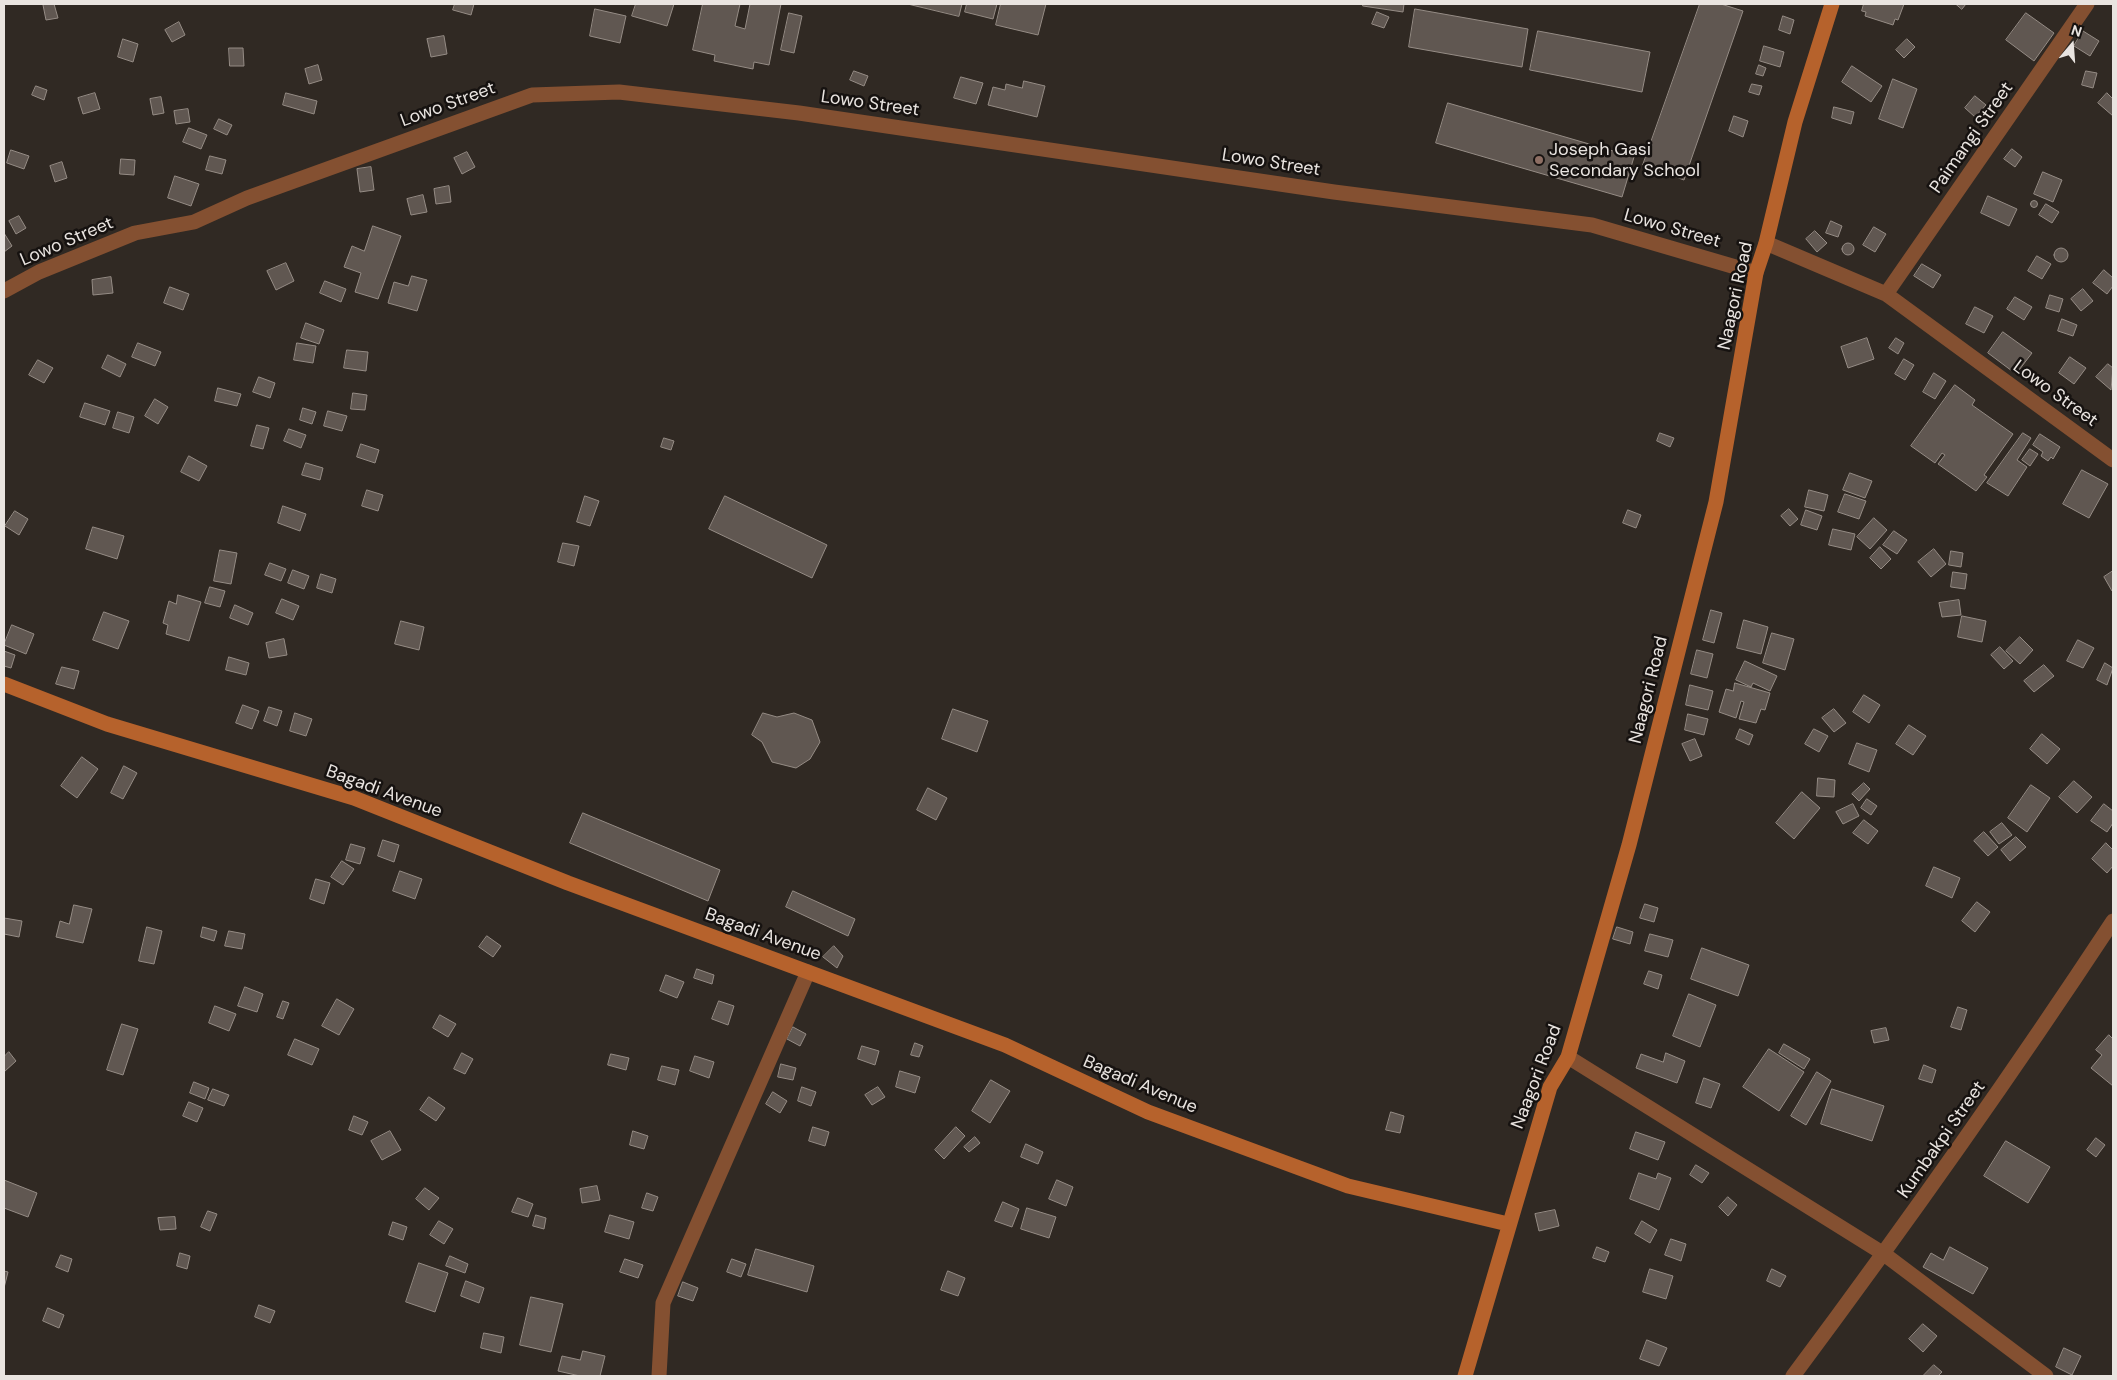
<!DOCTYPE html>
<style>
body{margin:0}
#map{position:relative;width:2117px;height:1380px;overflow:hidden;background:#302923;font-family:"DM Sans",sans-serif}
canvas{display:block}
.frame{position:absolute;inset:0;border:5px solid #e9e4e0;pointer-events:none}
.north{position:absolute;left:2047px;top:20px;width:50px;height:50px;-webkit-text-stroke:4px #161210;paint-order:stroke;rotate:18deg;font-size:14px;font-weight:700;line-height:20px;text-align:center;color:#e9e4e0}
.north::after{content:'';display:block;margin:auto;width:18px;height:22px;background:#e9e4e0;clip-path:polygon(50% 0,100% 100%,50% 72%,0 100%)}
</style>
<div id="map">
<canvas width="2117" height="1380"></canvas>
<div class="frame"></div>
<div class="north">N</div>
</div>
<script>
const ctx = document.querySelector('canvas').getContext('2d');
ctx.lineJoin = 'round';
function fillPath(path, color) { ctx.fillStyle = color; ctx.fill(path, 'evenodd'); }
function stroke(path, color, width, dash) { ctx.strokeStyle = color; ctx.lineWidth = width; ctx.lineCap = dash ? 'butt' : 'round'; ctx.setLineDash(dash || []); ctx.stroke(path); }
function label(font, color, halo, rows, align = 'center') {
  ctx.font = font + ' "DM Sans",sans-serif'; ctx.lineWidth = 5; ctx.setLineDash([]); ctx.textBaseline = 'middle'; ctx.strokeStyle = halo; ctx.fillStyle = color; for (const [text, x, y, turn = 0] of rows) {
    ctx.save(); ctx.translate(x, y); ctx.rotate((+turn || 0) * Math.PI / 180); ctx.textAlign = isNaN(turn) ? turn : align; if (halo) ctx.strokeText(text, 0, 0); ctx.fillText(text, 0, 0); ctx.restore();
  }
}
const building = new Path2D(`
 M54,4L58,18L46,20L43,5Z
 M455,4H474L471,15L453,10Z
 M636,4H674L667,26L632,16Z
 M703,4H740L735,26L745,29L750,4H781L769,65L754,62L753,69L714,61L715,55L693,50Z
 M908,4H962L959,16Z
 M967,4H997L993,19L965,12Z
 M1001,4H1046L1038,35L996,25Z
 M1363,4H1404L1403,12L1363,6Z
 M1700,4H1721L1743,11L1684,180L1643,165Z
 M1864,4H1904L1898,20L1895,19L1893,25L1865,16L1866,12L1862,11Z
 M1956,4H1966L1962,9Z
 M595,9L626,16L620,43L590,36Z
 M1415,9L1528,29L1522,67L1409,47Z
 M1377,12L1389,17L1384,28L1372,24Z
 M789,13L802,16L794,53L781,50Z
 M2026,13L2054,33L2034,61L2006,40Z
 M1783,16L1794,20L1790,34L1779,30Z
 M179,22L185,35L172,42L165,30Z
 M1538,31L1650,52L1642,92L1530,70Z
 M2083,31L2099,41L2090,56L2074,46Z
 M444,36L447,54L431,57L427,39Z
 M123,39L138,44L133,62L118,57Z
 M1907,39L1915,47L1904,58L1896,50Z
 M1764,46L1784,52L1780,67L1760,61Z
 M229,48H243L244,66H230Z
 M318,65L322,80L309,84L305,69Z
 M1759,65L1766,68L1763,76L1756,74Z
 M1852,66L1882,86L1871,102L1842,82Z
 M854,71L868,76L864,86L850,80Z
 M2086,71L2097,73L2093,88L2082,85Z
 M961,77L983,83L976,104L954,98Z
 M1893,79L1917,89L1903,128L1879,119Z
 M1024,81L1045,86L1037,117L988,105L993,87L1005,90L1006,84L1022,88Z
 M1752,84L1762,86L1759,95L1749,92Z
 M36,86L47,90L44,100L32,95Z
 M95,93L100,109L83,114L78,98Z
 M286,93L317,101L314,114L283,105Z
 M2107,93L2113,99V116L2098,103Z
 M1975,96L1986,105L1975,117L1965,108Z
 M161,97L164,113L153,115L150,99Z
 M1448,103L1634,157L1622,197L1436,143Z
 M1834,107L1854,112L1851,124L1832,118Z
 M188,109L190,122L176,124L174,111Z
 M1734,116L1748,121L1743,137L1729,131Z
 M219,119L232,125L227,135L214,129Z
 M189,128L207,135L201,149L183,142Z
 M2012,149L2022,157L2015,167L2004,159Z
 M11,150L29,156L24,169L7,163Z
 M467,152L475,167L462,174L454,158Z
 M210,156L226,160L222,174L206,170Z
 M121,159L135,160L134,175L120,174Z
 M62,162L67,178L55,182L50,166Z
 M371,167L374,190L360,192L357,169Z
 M2043,172L2062,180L2053,202L2034,194Z
 M175,176L199,184L191,206L168,198Z
 M449,186L451,202L436,204L434,189Z
 M423,195L427,212L411,215L407,199Z
 M1988,196L2017,209L2009,226L1981,213Z
 M2030.5 204a3.5 3.5 0 1 1 7 0a3.5 3.5 0 1 1-7 0Z
 M2046,204L2059,212L2052,223L2039,215Z
 M19,216L26,228L16,234L9,221Z
 M1831,221L1842,226L1838,237L1826,233Z
 M373,226L401,236L378,299L355,292L361,273L344,267L352,246L364,251Z
 M1874,227L1886,234L1875,252L1863,245Z
 M1815,231L1827,243L1817,252L1806,239Z
 M4,233L12,246L4,252Z
 M1842 249a6 6 0 1 1 12 0a6 6 0 1 1-12 0Z
 M2054 255a7 7 0 1 1 14 0a7 7 0 1 1-14 0Z
 M2037,256L2051,264L2042,279L2028,271Z
 M286,263L294,281L276,290L267,271Z
 M1922,264L1941,275L1933,288L1914,276Z
 M2104,270L2113,278V286L2107,294L2093,283Z
 M412,276L427,280L417,311L388,303L394,282L408,286Z
 M111,277L113,293L93,295L92,280Z
 M325,281L346,289L341,302L320,293Z
 M170,287L189,294L183,310L164,303Z
 M2083,289L2093,301L2081,311L2071,299Z
 M2050,295L2063,299L2059,312L2046,308Z
 M2015,297L2032,307L2024,320L2007,309Z
 M1975,307L1993,316L1984,333L1966,324Z
 M2062,319L2077,325L2073,336L2058,331Z
 M306,323L324,330L319,344L301,338Z
 M2003,332L2032,353L2016,374L1988,353Z
 M1867,338L1874,359L1848,368L1841,347Z
 M1896,338L1904,343L1898,354L1889,348Z
 M138,343L161,352L155,366L132,357Z
 M297,343L316,346L313,363L294,360Z
 M347,350L368,352L366,371L344,368Z
 M108,355L126,364L120,377L102,368Z
 M2070,357L2086,368L2074,384L2059,373Z
 M1904,359L1914,365L1905,380L1895,374Z
 M38,360L53,368L44,383L29,375Z
 M2108,364L2113,368L2111,390L2096,377Z
 M1934,373L1946,381L1935,399L1923,392Z
 M259,377L275,383L270,398L253,392Z
 M1955,385L1975,400L1972,405L2013,434L1984,475L1987,477L1976,491L1938,464L1945,455L1942,453L1935,463L1911,446Z
 M218,388L241,394L237,406L215,401Z
 M353,393L367,395L365,410L351,409Z
 M155,399L168,407L158,424L145,416Z
 M85,403L110,411L105,425L80,417Z
 M303,408L316,412L312,424L300,420Z
 M328,411L347,416L342,431L324,426Z
 M118,412L134,417L129,433L113,428Z
 M257,425L269,428L263,449L251,446Z
 M289,429L306,435L301,448L284,441Z
 M1660,433L1674,438L1670,447L1657,441Z
 M2023,433L2031,438L2017,460L2027,467L2008,496L1987,483Z
 M2040,434L2060,447L2053,459L2051,457L2048,461L2041,456L2043,452L2033,445Z
 M664,438L674,441L671,450L661,447Z
 M361,444L379,450L375,463L357,457Z
 M2030,449L2038,454L2030,466L2022,460Z
 M189,456L207,466L199,481L181,472Z
 M306,463L323,468L320,480L302,475Z
 M2082,470L2108,484L2089,518L2063,504Z
 M1850,473L1872,481L1865,498L1843,490Z
 M367,490L383,495L378,511L362,506Z
 M1809,490L1828,495L1824,511L1805,507Z
 M1845,494L1866,501L1859,519L1838,512Z
 M585,496L599,501L590,526L577,522Z
 M725,496L827,545L812,578L709,529Z
 M283,506L306,514L300,531L278,523Z
 M1789,509L1798,519L1790,526L1781,516Z
 M1628,510L1641,515L1636,528L1623,523Z
 M1806,510L1822,516L1817,530L1801,525Z
 M15,511L28,519L19,535L5,526Z
 M1874,518L1887,530L1870,549L1857,537Z
 M93,527L124,536L117,559L86,549Z
 M1833,529L1855,534L1851,550L1829,545Z
 M1894,531L1907,540L1897,554L1883,545Z
 M563,543L579,546L574,566L558,562Z
 M1880,547L1891,559L1881,569L1870,558Z
 M1934,549L1946,564L1931,577L1918,562Z
 M220,550L237,553L231,584L214,581Z
 M1951,551L1963,553L1961,567L1949,565Z
 M270,563L286,569L281,581L265,575Z
 M293,570L309,576L304,589L288,583Z
 M2113,571V591H2112L2104,577Z
 M1953,572L1967,574L1965,589L1951,587Z
 M321,574L336,579L332,593L317,588Z
 M210,587L225,591L220,607L205,603Z
 M178,595L201,602L189,641L166,634L168,625L163,623L169,601L176,604Z
 M282,599L299,606L293,620L276,613Z
 M1959,600L1961,615L1942,617L1939,603Z
 M235,605L253,613L248,625L230,618Z
 M1711,610L1722,613L1714,643L1703,640Z
 M104,612L129,621L118,649L93,640Z
 M1962,616L1986,621L1982,642L1958,637Z
 M1744,620L1768,627L1761,654L1737,648Z
 M401,621L424,627L419,650L395,644Z
 M12,625L34,634L26,654L4,645Z
 M1772,633L1794,639L1785,670L1763,663Z
 M2020,637L2033,650L2020,664L2006,651Z
 M284,639L287,655L269,658L266,643Z
 M2078,640L2094,648L2083,668L2067,661Z
 M2000,647L2013,661L2004,669L1991,655Z
 M1697,650L1713,654L1707,678L1691,674Z
 M4,651L15,655L11,668L4,666Z
 M229,657L249,663L246,675L226,670Z
 M1745,661L1777,676L1770,691L1753,683L1751,687L1736,680Z
 M2105,663L2113,668L2107,685L2097,680Z
 M2044,665L2054,676L2034,692L2024,681Z
 M62,667L79,671L74,689L56,684Z
 M1735,683L1770,693L1765,710L1761,709L1756,723L1739,719L1744,702L1741,701L1736,718L1719,712L1726,689L1733,691Z
 M1690,685L1713,691L1708,710L1686,705Z
 M1864,695L1880,705L1869,723L1853,712Z
 M243,705L259,711L252,729L236,723Z
 M269,707L282,711L277,726L264,721Z
 M953,709L988,721L977,752L942,739Z
 M1834,709L1846,723L1834,732L1822,718Z
 M295,713L312,719L306,736L290,731Z
 M763,713L777,717L794,713L812,720L820,742L810,759L796,768L772,762L762,742L752,735Z
 M1688,714L1708,719L1704,735L1685,730Z
 M1909,725L1926,736L1913,755L1896,744Z
 M1740,729L1753,735L1749,745L1736,739Z
 M1814,729L1828,736L1819,752L1805,744Z
 M2042,734L2060,749L2047,764L2030,749Z
 M1695,739L1702,756L1690,761L1682,744Z
 M1857,743L1877,750L1869,772L1849,764Z
 M82,757L98,769L77,798L61,786Z
 M124,766L137,773L123,799L111,793Z
 M1818,778L1835,780L1834,797L1817,796Z
 M2074,781L2092,797L2077,813L2059,797Z
 M1864,783L1870,789L1859,801L1852,794Z
 M2031,785L2050,798L2027,832L2008,818Z
 M928,788L947,798L936,820L917,810Z
 M1802,792L1820,808L1794,839L1776,823Z
 M1867,799L1877,806L1871,815L1861,808Z
 M1853,804L1859,816L1843,824L1836,812Z
 M2104,804L2113,811V823L2107,832L2091,821Z
 M583,813L720,870L708,901L570,843Z
 M1864,820L1878,831L1868,844L1853,833Z
 M2002,823L2012,835L1999,844L1990,832Z
 M1984,832L1998,847L1988,856L1974,841Z
 M2016,837L2026,847L2010,861L2001,850Z
 M383,840L399,845L394,862L378,856Z
 M2106,843L2113,850V866L2107,873L2092,859Z
 M351,844L365,848L360,864L346,860Z
 M342,861L354,869L343,885L331,877Z
 M1934,867L1960,878L1952,898L1926,886Z
 M400,871L422,879L415,899L393,891Z
 M316,879L330,883L324,904L310,899Z
 M793,891L855,919L848,936L786,907Z
 M1977,902L1990,912L1975,932L1962,921Z
 M1645,904L1658,908L1654,922L1640,918Z
 M74,905L92,909L83,943L56,937L60,921L69,924Z
 M4,918L22,921L19,937L4,934Z
 M147,927L162,931L154,964L139,961Z
 M203,927L217,931L214,941L201,937Z
 M1617,927L1633,932L1630,944L1613,939Z
 M229,931L245,934L242,949L225,946Z
 M1650,934L1673,940L1668,957L1645,951Z
 M487,936L501,946L493,957L479,947Z
 M834,946L843,956L837,968L823,957Z
 M1702,948L1749,965L1738,996L1691,979Z
 M697,969L714,975L712,984L694,978Z
 M1649,971L1662,975L1658,989L1644,984Z
 M666,975L684,982L677,998L660,991Z
 M245,987L263,994L257,1012L238,1006Z
 M1689,994L1716,1005L1700,1047L1673,1036Z
 M337,999L354,1009L339,1035L322,1026Z
 M283,1001L289,1003L283,1019L277,1017Z
 M719,1001L734,1006L728,1025L712,1019Z
 M215,1006L236,1014L229,1031L209,1023Z
 M1958,1007L1967,1010L1961,1030L1951,1027Z
 M440,1015L456,1024L448,1037L433,1028Z
 M122,1024L138,1029L123,1075L107,1070Z
 M793,1027L806,1034L800,1046L787,1039Z
 M1886,1028L1889,1040L1874,1043L1871,1031Z
 M2109,1035L2113,1039V1086L2091,1068L2102,1055L2096,1050Z
 M295,1039L319,1049L312,1065L288,1055Z
 M915,1043L923,1046L919,1057L911,1055Z
 M1784,1044L1810,1059L1804,1069L1779,1053Z
 M862,1046L879,1051L875,1065L858,1059Z
 M1769,1049L1804,1072L1779,1111L1743,1087Z
 M9,1052L16,1061L4,1072V1057Z
 M462,1053L473,1059L465,1074L454,1069Z
 M1666,1053L1685,1061L1677,1083L1636,1068L1641,1054L1663,1062Z
 M611,1054L629,1058L626,1070L608,1065Z
 M695,1056L714,1062L709,1078L690,1071Z
 M781,1064L796,1068L793,1080L778,1077Z
 M1924,1065L1936,1070L1932,1083L1919,1079Z
 M662,1066L679,1070L675,1085L658,1080Z
 M900,1071L920,1077L915,1093L896,1087Z
 M1817,1072L1831,1081L1806,1125L1791,1116Z
 M1704,1078L1720,1084L1711,1108L1696,1103Z
 M991,1080L1010,1091L990,1123L972,1111Z
 M194,1082L209,1088L205,1099L190,1093Z
 M802,1087L816,1092L811,1106L798,1101Z
 M878,1087L885,1097L872,1105L865,1095Z
 M213,1089L229,1095L224,1106L208,1100Z
 M1832,1089L1884,1106L1872,1141L1821,1124Z
 M773,1092L787,1101L780,1113L766,1104Z
 M429,1097L445,1108L436,1121L420,1110Z
 M189,1102L203,1108L197,1122L183,1116Z
 M1391,1112L1404,1116L1400,1133L1386,1130Z
 M354,1116L368,1122L362,1135L349,1130Z
 M813,1127L829,1132L825,1146L809,1141Z
 M956,1127L965,1136L944,1159L935,1150Z
 M390,1131L401,1150L382,1160L371,1141Z
 M633,1131L648,1136L644,1149L630,1145Z
 M1636,1132L1665,1142L1658,1160L1630,1149Z
 M975,1137L980,1143L969,1152L964,1147Z
 M2096,1138L2105,1145L2096,1157L2087,1150Z
 M2006,1141L2050,1167L2028,1203L1984,1176Z
 M1026,1144L1043,1152L1038,1164L1021,1157Z
 M1696,1165L1709,1173L1702,1183L1690,1175Z
 M1639,1173L1656,1179L1658,1173L1671,1178L1659,1210L1630,1199Z
 M4,1180L37,1193L28,1217L4,1208Z
 M1057,1180L1073,1187L1066,1206L1049,1199Z
 M597,1186L600,1200L582,1203L580,1189Z
 M425,1188L439,1198L429,1210L416,1199Z
 M647,1193L658,1197L653,1211L642,1208Z
 M1728,1197L1737,1205L1728,1216L1719,1207Z
 M518,1198L533,1204L528,1217L512,1212Z
 M1003,1202L1019,1209L1012,1227L995,1221Z
 M1027,1208L1056,1217L1049,1238L1021,1229Z
 M1555,1210L1559,1226L1539,1231L1535,1214Z
 M208,1211L217,1214L210,1231L201,1227Z
 M536,1215L546,1218L544,1229L533,1226Z
 M610,1215L634,1222L629,1239L605,1232Z
 M175,1217L176,1229L160,1230L158,1218Z
 M439,1221L453,1229L444,1244L430,1235Z
 M1642,1221L1657,1230L1650,1243L1635,1234Z
 M393,1222L407,1227L403,1240L389,1235Z
 M1671,1239L1686,1244L1681,1261L1665,1255Z
 M1597,1247L1609,1252L1605,1262L1593,1258Z
 M1950,1247L1988,1268L1973,1294L1923,1267L1931,1253L1943,1260Z
 M756,1249L814,1266L807,1292L748,1275Z
 M180,1253L190,1256L187,1269L177,1266Z
 M61,1255L72,1259L68,1272L56,1267Z
 M450,1256L468,1264L465,1273L446,1266Z
 M625,1259L643,1265L638,1278L620,1272Z
 M732,1259L746,1264L741,1277L727,1272Z
 M419,1263L448,1273L435,1312L406,1302Z
 M1650,1269L1673,1276L1666,1299L1643,1292Z
 M1772,1269L1786,1276L1780,1287L1767,1281Z
 M4,1271L8,1272L4,1288Z
 M948,1271L965,1278L958,1296L941,1290Z
 M466,1281L484,1288L479,1303L461,1296Z
 M683,1282L698,1288L693,1301L678,1296Z
 M531,1297L563,1304L551,1352L520,1345Z
 M259,1305L275,1311L270,1323L255,1317Z
 M48,1308L64,1315L59,1328L43,1321Z
 M1923,1324L1937,1336L1923,1352L1909,1339Z
 M484,1333L504,1337L501,1353L481,1348Z
 M1647,1340L1667,1348L1659,1366L1640,1359Z
 M2064,1348L2081,1356L2072,1375L2056,1367Z
 M583,1351L605,1356L600,1376H580L558,1371L562,1356L580,1360Z
 M1934,1365L1942,1372L1938,1376H1923Z`);
fillPath(building, '#605751');
stroke(building, '#958c85', 1);
stroke(new Path2D(`
 M1766,243L1886,294L2113,460
 M4,291L39,272L135,233L194,222L247,198L532,95L619,92L799,113L1334,192L1592,225L1756,273
 M1886,294L2087,4
 M1568,1057L1884,1254L2046,1376
 M659,1376L663,1303L808,972
 M1793,1376C1904,1227 2011,1076 2113,921`), '#845031', 15);
stroke(new Path2D(`
 M4,684L107,724L354,798L568,883L1005,1045L1148,1112L1348,1186L1508,1224
 M1465,1376L1550,1087L1568,1057L1629,845L1716,502L1756,273L1766,243L1795,122L1832,4`), '#b6622c', 15);
for (const [x, y, r, color] of [
 [1539,160,5,"#8d6e63"]
]) { const dot = new Path2D(); dot.arc(x, y, r, 0, 2 * Math.PI); ctx.fillStyle = color; ctx.fill(dot); stroke(dot, '#161210', 2); }
label('18px', '#e9e4e0', '#161210', [
 ["Lowo Street",870,104,8],
 ["Lowo Street",448,105,-20],
 ["Paimangi Street",1972,138,-55],
 ["Lowo Street",1271,163,9],
 ["Lowo Street",1672,229,16],
 ["Lowo Street",67,242,-23],
 ["Naagori Road",1736,296,-78],
 ["Lowo Street",2055,394,36],
 ["Naagori Road",1649,690,-76],
 ["Bagadi Avenue",384,792,20],
 ["Bagadi Avenue",763,935,20],
 ["Naagori Road",1537,1077,-69],
 ["Bagadi Avenue",1140,1085,23],
 ["Kumbakpi Street",1942,1140,-55]
]);
label('18px', '#e9e4e0', '#161210', [
 ["Joseph Gasi",1549,150],
 ["Secondary School",1549,171]
], 'left');
</script>
